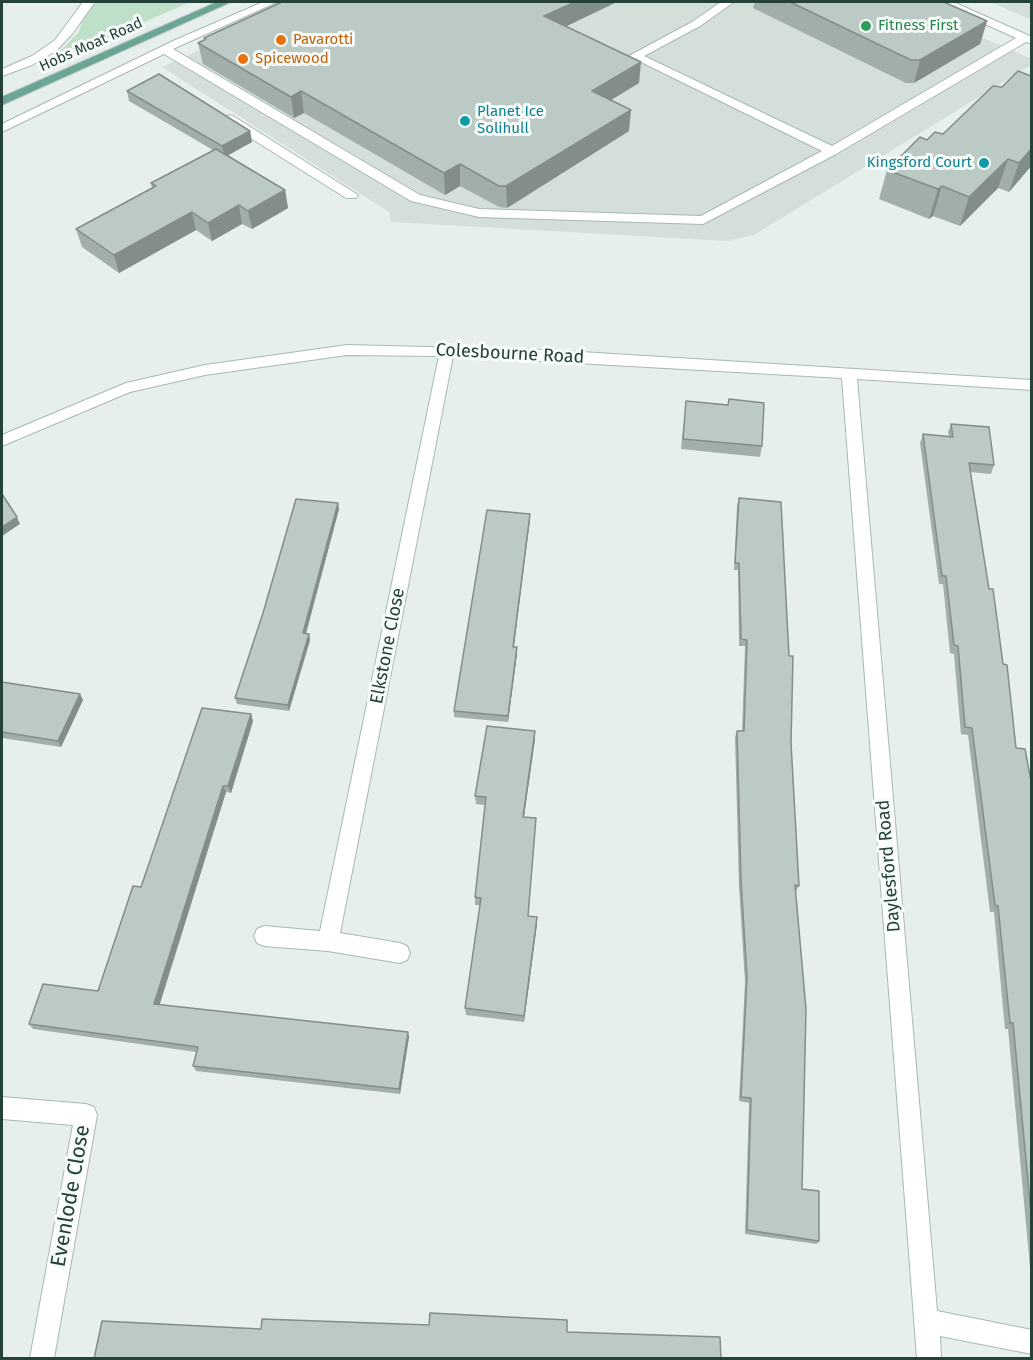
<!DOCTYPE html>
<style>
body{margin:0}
#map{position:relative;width:1033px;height:1360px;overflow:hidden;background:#e6efeb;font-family:"Fira Sans",sans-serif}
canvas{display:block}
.frame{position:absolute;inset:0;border:3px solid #24423a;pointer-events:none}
</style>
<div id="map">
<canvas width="1033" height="1360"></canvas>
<div class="frame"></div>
</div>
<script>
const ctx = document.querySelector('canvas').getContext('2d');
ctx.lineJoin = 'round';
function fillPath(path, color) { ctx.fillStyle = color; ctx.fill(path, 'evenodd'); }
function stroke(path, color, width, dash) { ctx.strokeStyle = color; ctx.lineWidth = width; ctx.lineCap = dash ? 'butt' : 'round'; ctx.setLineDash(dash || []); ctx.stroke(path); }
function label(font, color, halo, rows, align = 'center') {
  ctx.font = font + ' "Fira Sans",sans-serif'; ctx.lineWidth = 6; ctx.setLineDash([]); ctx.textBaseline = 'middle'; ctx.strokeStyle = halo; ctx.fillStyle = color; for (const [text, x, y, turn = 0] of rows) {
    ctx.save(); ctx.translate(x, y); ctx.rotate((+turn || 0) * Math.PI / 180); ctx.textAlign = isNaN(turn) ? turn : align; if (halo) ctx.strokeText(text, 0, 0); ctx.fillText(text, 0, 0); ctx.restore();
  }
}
fillPath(new Path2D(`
 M307,2H900L1032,59L1031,65L754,235L727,241L391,222L389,212L162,67Z
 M991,2H1031V20Z`), '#d4dfda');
fillPath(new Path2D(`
 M97,2H190L58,60L59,52L78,33L86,13Z`), '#bfe0c8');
const minor = new Path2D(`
 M83,2H95L72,34L56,51L32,65L2,76V69L32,56L55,40Z
 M263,2H277L173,49L420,195L479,209L701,216L822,151L629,56L692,22L721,2H734L700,26L644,56L832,146L1016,38L941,4L940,2H953L1032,37V44L1026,42L836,154L703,224L479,217L411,201L164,54L2,132V124L173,41Z
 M229,115L233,116L358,195L356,198H346L225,122L223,119Z
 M347,345L549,350L1032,380V390L857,379L937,1311L1032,1330V1354L940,1336L941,1358H917L842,378L453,356L340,933L400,943L407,946L410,953L407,960L400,963L328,951L264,946L257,943L254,936L257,929L264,926L320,931L439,356L347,355L205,375L130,392L2,446V435L126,383L205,365Z
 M2,1097L86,1104L94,1107L97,1115L54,1358H30L73,1125L2,1119Z`);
const major = new Path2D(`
 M217,2H231L2,105V97Z`);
stroke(minor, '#a8b8b2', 2);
stroke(major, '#c2cac8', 2);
fillPath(minor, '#fff');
fillPath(major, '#6aa596');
fillPath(new Path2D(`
 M755,2H944L987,21L980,44L914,83H906L753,8Z
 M566,26L639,83L611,100L629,131L507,208L499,207L460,186L445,195L304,113L294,118L203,64L198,43L205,40L204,38Z
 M1032,75V165L1009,192L998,188L960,226L933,216L929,219L879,199L887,170L927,140L943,134L1002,87Z
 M127,91L250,131L252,142L228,155L285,190L288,208L252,229L242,224L212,241L196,230L119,273L82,247L76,229L152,188L151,183L213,150L129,101Z
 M729,399L762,446L760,457L681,449L686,401L728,405Z
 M951,424L994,465L991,474L970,472L989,589L1003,664L1016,748L1032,787V1289L1008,1029H1005L994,912H990L968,735L961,734L954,654L950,653L943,584H939L920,443L923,434L949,436L948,432Z
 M739,498L791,743L799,886L796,891L802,1189L819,1241L817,1244L745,1234L749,1103L739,1101L745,982L739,887L735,737L737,731H742L745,646H739L738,570H734L737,505Z
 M338,503L339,509L306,634H309L310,640L289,711L237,704L235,698Z
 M530,514L514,647L517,654L508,722L454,717V711Z
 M2,682L80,694L83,700L61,747L2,738Z
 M251,714L253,721L231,793L226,792L159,1005L408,1032L409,1037L400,1094L196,1071L193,1066L196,1052L33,1029L29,1024L98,991L141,887Z
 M535,731V739L524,817L536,818L528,916L537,924L524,1022L466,1015L465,1008L480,905H475V897L485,805L476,804L475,796Z`), '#a1aea9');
fillPath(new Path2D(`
 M575,2H617L544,37V16Z
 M987,21L980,44L914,83L920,60Z
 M641,62L639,83L591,112L592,91Z
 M301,91L304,113L294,118L291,97Z
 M631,110L629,131L507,208L506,186Z
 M250,131L252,142L225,157L222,146Z
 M1032,148V165L1009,192L1019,163Z
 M1008,159L998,188L960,226L969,197Z
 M460,164V186L445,195L444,173Z
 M942,186L933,216L929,219L938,189Z
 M285,190L288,208L252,229L248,211Z
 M239,205L242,224L212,241L208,223Z
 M192,212L196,230L119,273L114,255Z
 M338,503L339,509L304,640L303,633Z
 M530,514V520L513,653V647Z
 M17,517L20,524L2,536V527Z
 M309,634L310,640L289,711L288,705Z
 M517,647V654L508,722V716Z
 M80,694L83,700L61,747L58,741Z
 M251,714L253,721L231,793L228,786Z
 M535,731V739L523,824V817Z
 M223,786L226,792L158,1010L154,1004Z
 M537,917V924L524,1022V1016Z
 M408,1032L409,1037L400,1094L399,1089Z`), '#838d89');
const building = new Path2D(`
 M282,2H575L544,16L641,62L592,91L631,110L506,186H499L460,164L444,173L301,91L291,97L198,43L206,39L204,38Z
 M790,2H944L987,21L920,60H911Z
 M1018,71L1031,76L1032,75V148L1019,163L1008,159L969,197L942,186L938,189L887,170L920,137L927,140L935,132L943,134L993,86L1002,87Z
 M159,74L250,131L222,146L127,91Z
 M216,149L285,190L248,211L239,205L208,223L192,212L114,255L76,229L156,186L151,183Z
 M729,399L764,403L762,446L683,439L686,401L728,405Z
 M951,424L989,427L994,465L969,463L989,589H993L1003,664L1007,665L1016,748L1025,749L1032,787V1223L1013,1023H1010L998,906L995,905L972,728L965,727L958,646L954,645L946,576H942L923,434L953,437Z
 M2,494L17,517L2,527Z
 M739,498L781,502L789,656H793L791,743L799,886L795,885L806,1009L802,1189L819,1191V1241L747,1230L751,1098L741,1097L747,977L741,881L737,731H744L747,640L741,639L739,563H735Z
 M296,499L338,503L303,633L309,634L288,705L235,698L263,613Z
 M487,510L530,514L513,647H517L508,716L454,711Z
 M2,682L80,694L58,741L2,732Z
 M202,708L251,714L228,786H223L154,1004L408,1032L399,1089L193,1066L198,1047L29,1024L43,984L98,991L133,886L141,887Z
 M487,726L535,731L523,817L536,818L528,916L537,917L524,1016L465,1008L481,898L475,897L486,797L475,796Z
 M430,1313L567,1320V1332L720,1337L721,1359H94L102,1321L261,1329L262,1319L429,1325Z`);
fillPath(building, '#bbcac4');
stroke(building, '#838d89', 1.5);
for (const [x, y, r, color] of [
 [866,26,6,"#2e9e5b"],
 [281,40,6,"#e8710a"],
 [243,59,6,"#e8710a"],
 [465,121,6,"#0f9aa8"],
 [984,163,6,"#0f9aa8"]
]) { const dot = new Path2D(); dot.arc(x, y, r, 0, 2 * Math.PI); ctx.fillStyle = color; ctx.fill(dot); stroke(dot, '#f7fbf9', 2); }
label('15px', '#27864d', '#f7fbf9', [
 ["Fitness First",878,26]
], 'left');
label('15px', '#c56008', '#f7fbf9', [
 ["Pavarotti",293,40],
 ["Spicewood",255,59]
], 'left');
label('15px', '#24423a', '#f7fbf9', [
 ["Hobs Moat Road",91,45,-24]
]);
label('15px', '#0d838f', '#f7fbf9', [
 ["Planet Ice",477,112],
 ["Solihull",477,129],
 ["Kingsford Court",972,163,"right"]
], 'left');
label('18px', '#24423a', '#f7fbf9', [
 ["Colesbourne Road",510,354,3],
 ["Elkstone Close",388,646,-79],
 ["Daylesford Road",889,866,-95]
]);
label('21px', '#24423a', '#f7fbf9', [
 ["Evenlode Close",71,1196,-80]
]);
</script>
